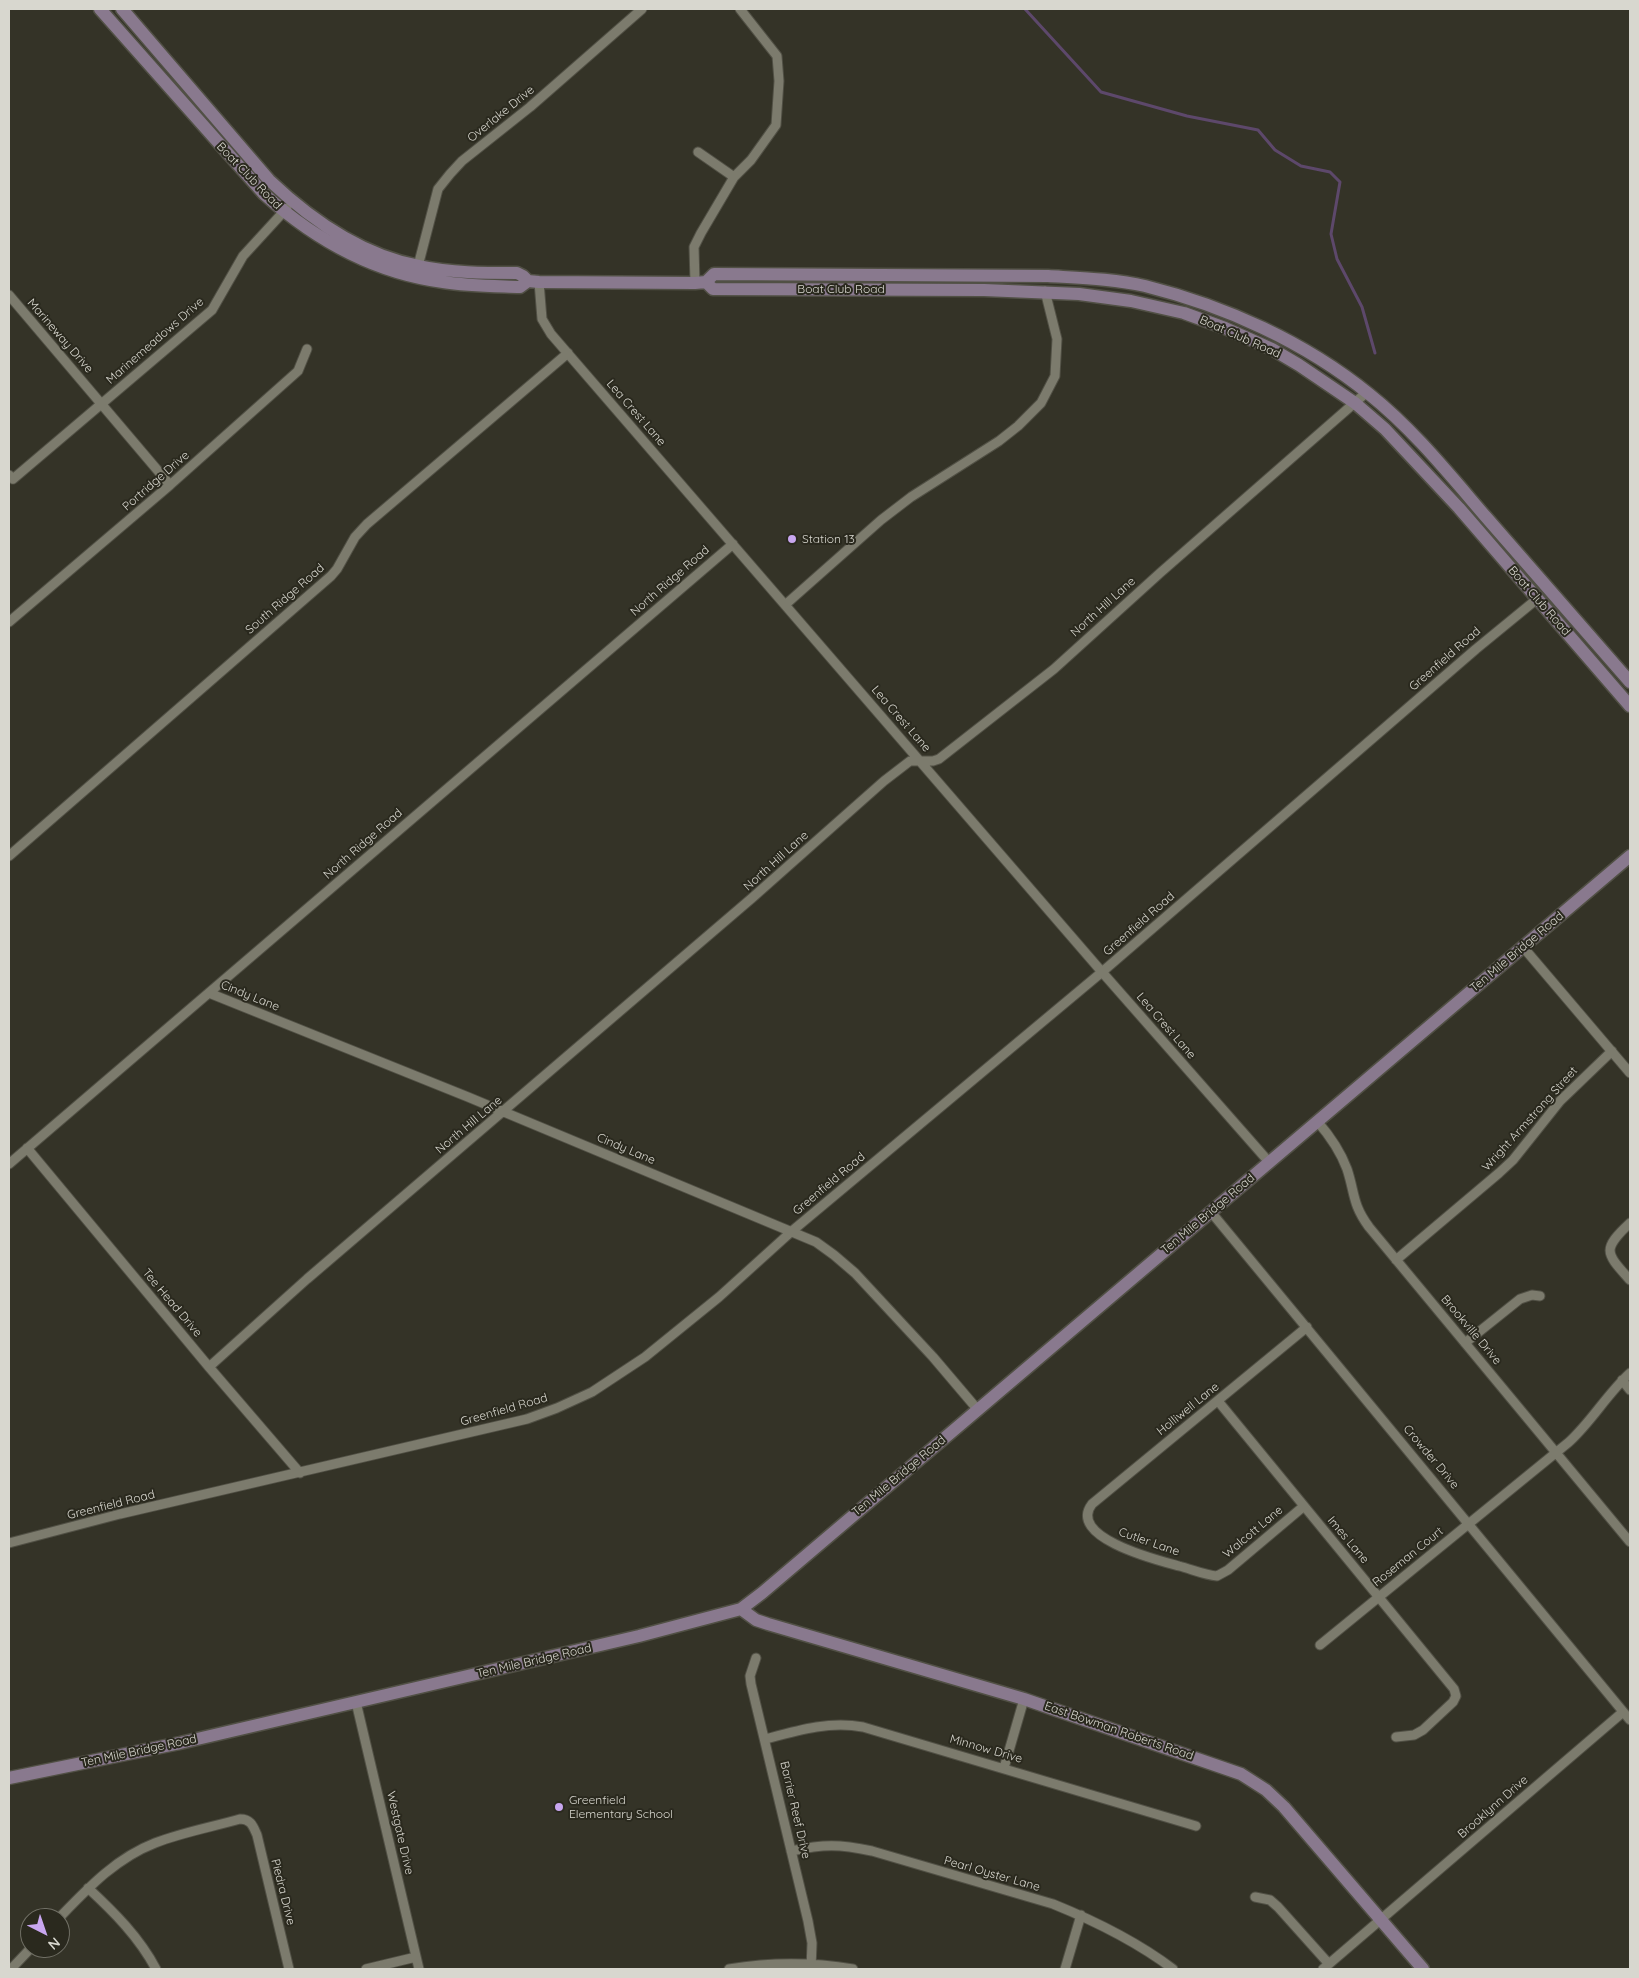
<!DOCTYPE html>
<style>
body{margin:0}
#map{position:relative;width:1639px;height:1978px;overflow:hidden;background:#343327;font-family:Quicksand,sans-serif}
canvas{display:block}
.frame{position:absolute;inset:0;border:10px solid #d8d7cf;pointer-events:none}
.north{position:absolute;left:20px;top:1908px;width:50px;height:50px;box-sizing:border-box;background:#2a291e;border:1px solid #706f65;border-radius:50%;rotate:139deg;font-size:14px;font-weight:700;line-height:20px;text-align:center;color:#d8d7cf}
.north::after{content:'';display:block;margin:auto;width:18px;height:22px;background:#c8a6ef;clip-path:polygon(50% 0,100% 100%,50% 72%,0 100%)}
</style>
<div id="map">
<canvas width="1639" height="1978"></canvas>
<div class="frame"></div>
<div class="north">N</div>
</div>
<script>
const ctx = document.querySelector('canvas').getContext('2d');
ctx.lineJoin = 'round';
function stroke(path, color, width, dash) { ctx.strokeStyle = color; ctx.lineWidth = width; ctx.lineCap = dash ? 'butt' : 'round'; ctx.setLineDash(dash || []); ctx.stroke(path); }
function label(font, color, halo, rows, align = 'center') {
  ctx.font = font + ' Quicksand,sans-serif'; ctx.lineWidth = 4; ctx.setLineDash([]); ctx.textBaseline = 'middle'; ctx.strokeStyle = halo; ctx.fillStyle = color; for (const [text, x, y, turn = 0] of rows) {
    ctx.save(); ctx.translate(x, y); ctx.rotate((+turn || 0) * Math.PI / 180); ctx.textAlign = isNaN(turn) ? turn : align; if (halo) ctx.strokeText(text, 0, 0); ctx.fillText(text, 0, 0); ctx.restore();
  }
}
stroke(new Path2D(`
 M1025,9L1101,92L1187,116L1258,130L1275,150L1301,166L1330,172L1340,182L1331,234L1337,259L1362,307L1375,353`), '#5d486b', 3);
const street = new Path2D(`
 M698,152L734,177
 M418,266L438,189L450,174L462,161L530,107L642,9
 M539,282L542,319L551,334L1102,972L1269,1162
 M695,283L694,247L701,233L734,177L751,160L776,125L779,81L777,56L740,9
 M9,295L170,485
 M9,475L13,479L212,310L243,256L287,208
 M785,605L881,520L911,497L999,441L1018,426L1041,403L1055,376L1057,339L1045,291
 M9,622L170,485L298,371L307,349
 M9,856L331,576L337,569L355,537L367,524L568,353
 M1523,947L1630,1073
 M209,993L468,1097L816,1242L834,1255L855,1273L933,1357L978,1410
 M1317,1121C1330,1136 1340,1150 1347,1169C1355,1193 1352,1204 1369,1227L1630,1542
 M27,1148L209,1367L300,1473
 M9,1164L733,544
 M1211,1212L1630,1720
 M1630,1223C1601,1250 1606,1253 1630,1280
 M1396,1260L1499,1173L1513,1160L1560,1101L1612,1051
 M1465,1343L1520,1299L1532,1295L1540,1296
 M209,1367L307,1279L752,898L884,781L910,761H933L939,759L1054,669L1160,573L1367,392
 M1622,1380L1630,1390
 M1218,1401L1454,1689L1456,1696L1453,1702L1423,1730L1414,1735L1396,1737
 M1304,1506L1228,1570L1217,1576C1205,1575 1191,1569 1179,1566C1161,1561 1066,1538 1092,1504L1307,1327
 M9,1543L120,1514L527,1419L557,1408L592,1392L645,1357L719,1297L792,1231L1102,972L1476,649L1537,599
 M1320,1645L1569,1442C1592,1421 1607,1394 1630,1373
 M756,1658L750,1676L751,1684L808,1921L812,1943L811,1969
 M356,1702L419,1969
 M766,1739C799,1730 829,1721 863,1727L1196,1826
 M1004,1768L1024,1699
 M791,1851C824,1844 839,1844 872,1851L1053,1904C1095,1921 1136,1941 1173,1969
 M88,1888C114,1912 139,1937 156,1969
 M1255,1897L1270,1900L1278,1907L1329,1964
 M59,1918C88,1888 116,1858 155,1843C183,1832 212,1827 240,1819C251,1819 253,1826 257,1835L289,1969
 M11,1969L31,1948
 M366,1969L416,1957
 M729,1969C771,1962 812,1962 853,1969
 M1065,1969L1081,1915
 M1323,1969L1623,1712`);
const secondary = new Path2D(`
 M100,9L264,194C314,239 375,273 443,282C468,286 494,286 520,287L528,281
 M122,9L269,180C311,220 361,255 419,266C451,273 484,273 517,273L523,276L528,281L539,282L695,283L706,282L714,274L1048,276C1080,278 1114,279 1145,286C1225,306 1305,342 1369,394C1413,429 1449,474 1486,517C1534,572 1582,627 1630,682
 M706,282L713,289L984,290L1079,294L1131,301L1184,313L1225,328L1272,349L1299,365L1355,403L1385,429L1459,508L1630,706
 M741,1609L756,1620L768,1624L1024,1699L1241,1774L1266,1790L1284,1807L1423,1969
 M9,1778L180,1743L639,1636L741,1609L762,1593L1630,856`);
stroke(street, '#515045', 11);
stroke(secondary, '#515045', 15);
stroke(street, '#7c7b6d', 9);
stroke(secondary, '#89798e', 12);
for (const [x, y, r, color] of [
 [792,539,5,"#c8a6ef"],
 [559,1807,5,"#c8a6ef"]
]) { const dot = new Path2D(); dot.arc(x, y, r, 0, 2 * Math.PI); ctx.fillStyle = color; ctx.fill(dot); stroke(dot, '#2a291e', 2); }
label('12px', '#d8d7cf', '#2a291e', [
 ["Overlake Drive",501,114,-39],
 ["Boat Club Road",249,176,46],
 ["Boat Club Road",841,289],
 ["Marineway Drive",60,336,49],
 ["Boat Club Road",1240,337,24],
 ["Marinemeadows Drive",155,341,-41],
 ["Lea Crest Lane",636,413,49],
 ["Portridge Drive",156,481,-41],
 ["North Ridge Road",670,581,-41],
 ["South Ridge Road",285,599,-41],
 ["Boat Club Road",1539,601,49],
 ["North Hill Lane",1103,607,-42],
 ["Greenfield Road",1445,659,-41],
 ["Lea Crest Lane",901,719,49],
 ["North Ridge Road",363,844,-41],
 ["North Hill Lane",776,861,-42],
 ["Greenfield Road",1139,924,-41],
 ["Ten Mile Bridge Road",1517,952,-40],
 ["Cindy Lane",250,996,22],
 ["Lea Crest Lane",1166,1026,49],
 ["Wright Armstrong Street",1530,1119,-48],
 ["North Hill Lane",469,1125,-40],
 ["Cindy Lane",626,1149,23],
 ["Greenfield Road",829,1184,-40],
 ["Ten Mile Bridge Road",1208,1214,-40],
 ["Tee Head Drive",172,1303,50],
 ["Brookville Drive",1471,1330,50],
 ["Holliwell Lane",1188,1409,-39],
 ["Greenfield Road",504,1410,-16],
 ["Crowder Drive",1431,1457,50],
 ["Ten Mile Bridge Road",899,1476,-40],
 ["Greenfield Road",111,1505,-14],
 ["Walcott Lane",1253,1532,-40],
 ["Imes Lane",1348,1540,50],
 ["Cutler Lane",1149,1542,19],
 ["Roseman Court",1408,1557,-39],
 ["Ten Mile Bridge Road",534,1661,-13],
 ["East Bowman Roberts Road",1119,1731,19],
 ["Minnow Drive",986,1749,16],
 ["Ten Mile Bridge Road",139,1751,-12],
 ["Brooklynn Drive",1493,1807,-41],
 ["Barrier Reef Drive",795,1810,77],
 ["Westgate Drive",400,1833,77],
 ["Pearl Oyster Lane",992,1874,16],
 ["Piedra Drive",283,1892,76]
]);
label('12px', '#d8d7cf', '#2a291e', [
 ["Station 13",802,539],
 ["Greenfield",569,1800],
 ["Elementary School",569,1814]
], 'left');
</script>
